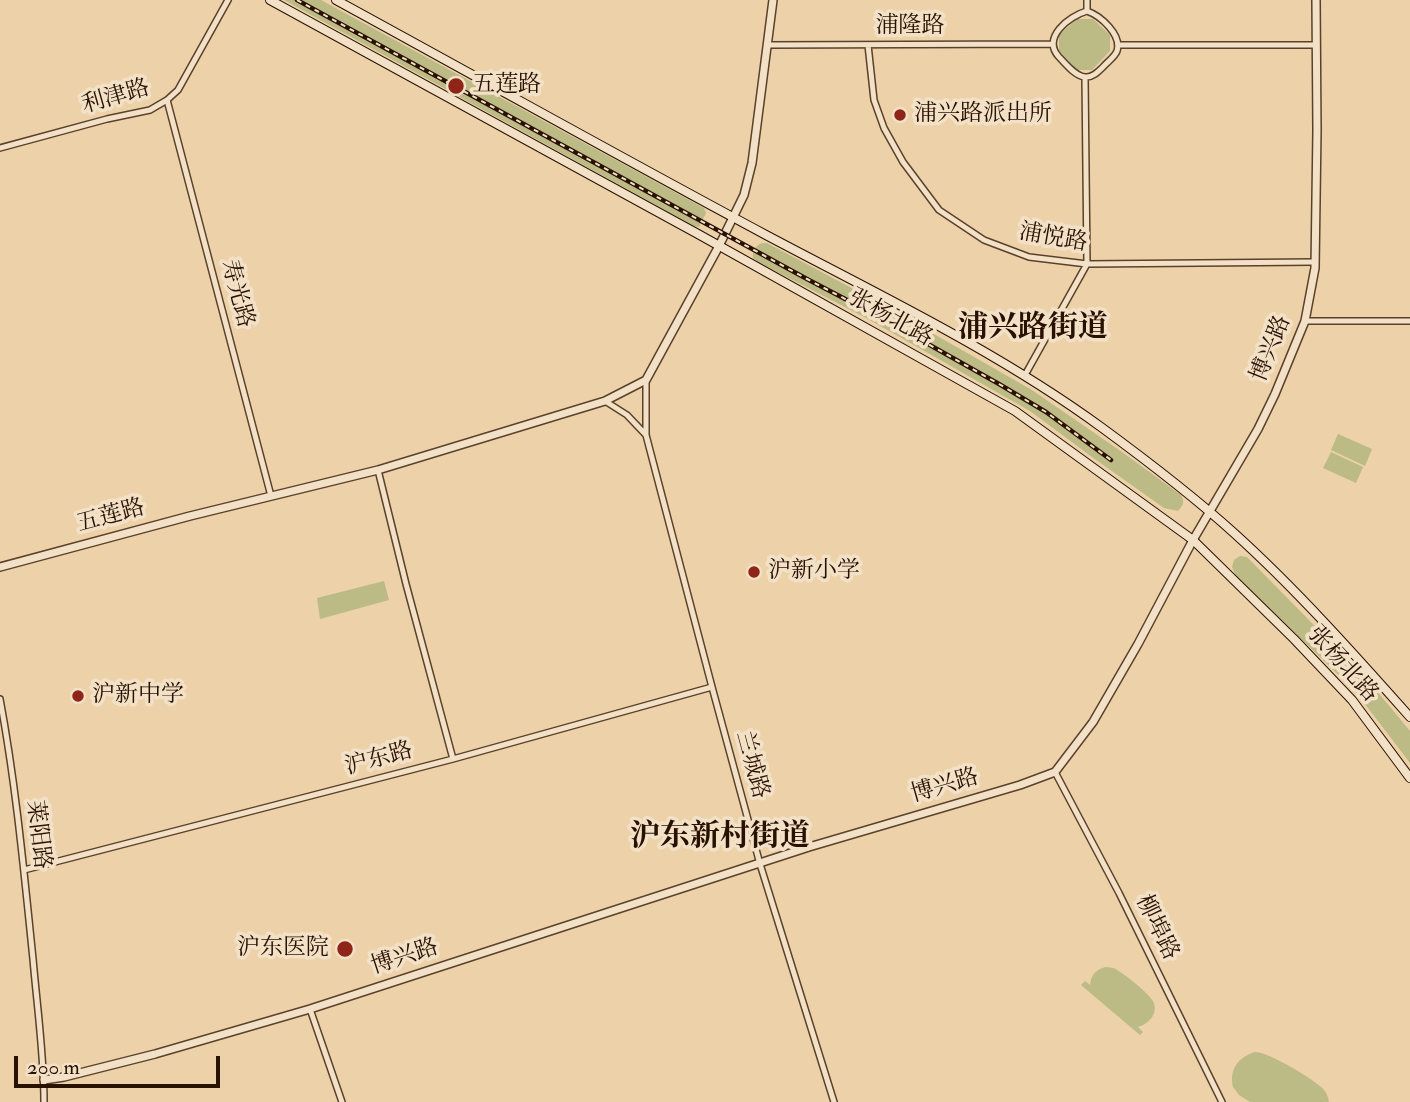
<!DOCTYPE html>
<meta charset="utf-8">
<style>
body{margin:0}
#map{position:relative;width:1410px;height:1102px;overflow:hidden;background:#ecd1a9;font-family:"IM FELL Double Pica",serif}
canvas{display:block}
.scale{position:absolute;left:14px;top:1056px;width:206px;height:32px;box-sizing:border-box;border:4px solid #291100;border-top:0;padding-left:9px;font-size:21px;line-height:24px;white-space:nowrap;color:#291100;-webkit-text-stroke:5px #f3e1c7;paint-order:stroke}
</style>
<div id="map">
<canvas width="1410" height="1102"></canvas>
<div class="scale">200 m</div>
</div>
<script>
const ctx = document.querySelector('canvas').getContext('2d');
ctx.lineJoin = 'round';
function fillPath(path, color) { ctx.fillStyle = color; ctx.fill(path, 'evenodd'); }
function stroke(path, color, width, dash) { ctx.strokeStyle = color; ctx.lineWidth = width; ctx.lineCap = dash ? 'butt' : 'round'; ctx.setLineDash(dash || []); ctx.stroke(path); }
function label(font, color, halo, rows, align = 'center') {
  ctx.font = font + ' "IM FELL Double Pica","Noto Serif SC",serif'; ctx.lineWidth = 7; ctx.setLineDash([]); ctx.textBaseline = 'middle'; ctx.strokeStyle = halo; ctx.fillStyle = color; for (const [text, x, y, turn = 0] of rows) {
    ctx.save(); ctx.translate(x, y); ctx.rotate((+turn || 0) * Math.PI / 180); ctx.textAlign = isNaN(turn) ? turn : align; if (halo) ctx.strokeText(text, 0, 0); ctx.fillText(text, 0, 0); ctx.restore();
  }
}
fillPath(new Path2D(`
 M284,0H321L704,208L706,213L699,227L694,226Z
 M1077,19H1093L1110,35V51L1092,70H1077L1059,51V35Z
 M762,243H767L876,301L1032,390L1122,452L1181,495C1185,503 1183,505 1178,511L1164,508L1092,457L1030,411L868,319L758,262L753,258C752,251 755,246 762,243Z
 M1338,434L1372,449L1365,466L1331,450Z
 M1331,452L1363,467L1356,483L1323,468Z
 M1240,556L1247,557L1366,678L1410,731V763L1355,691L1236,576L1232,567L1234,560Z
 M384,581L389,600L320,619L317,598Z
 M1106,967C1111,968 1113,967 1117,970C1125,974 1148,993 1153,1001C1159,1013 1149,1024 1138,1027L1143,1032L1140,1035L1081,985L1085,981L1090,985C1091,975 1096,969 1106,967Z
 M1255,1052C1268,1052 1310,1077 1321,1087C1326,1091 1328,1096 1329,1102H1250L1239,1095L1233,1087C1229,1070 1238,1057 1255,1052Z`), '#bcba85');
const minor = new Path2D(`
 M1087,0V11
 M1087,11C1101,16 1122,35 1117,51C1115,57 1107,62 1103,67C1098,72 1092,78 1085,77C1075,76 1066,64 1059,57C1041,38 1069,16 1087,11Z
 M767,45L1052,44
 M868,45L874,100L884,128L903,162L939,210L984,240L1029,257L1087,264L1314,262
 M1118,45H1316
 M167,100L271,496
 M0,148L107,119L150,110L167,100L178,90L228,0
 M1305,321H1410
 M1025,375L1087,264L1085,77
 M646,380V435L712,687L760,864L834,1102
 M605,401L627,415L646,435
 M378,470L406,584L453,759
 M0,699C16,785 24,872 33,959C37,1006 44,1054 44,1102
 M1055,772L1119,893L1222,1102
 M24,870L453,759L712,687
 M310,1009L342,1102`);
const tertiary = new Path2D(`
 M0,567L190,516L378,470L605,401L646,380L719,246L744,195L752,163L773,0
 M44,1080L64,1077L155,1054L310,1009L809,847L1020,785L1055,772L1093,722L1138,644L1193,540L1258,429L1275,394L1305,321L1315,268L1317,130L1316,0`);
const secondary = new Path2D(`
 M270,0L698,234L1015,411L1193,540L1294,639L1352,700L1410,778
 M336,0C479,78 622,158 766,235C879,295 997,351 1101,427C1146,460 1192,495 1234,533C1296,589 1354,654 1410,717`);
stroke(minor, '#5a412a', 8);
stroke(tertiary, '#5a412a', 10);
stroke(secondary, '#291100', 10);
stroke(minor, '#f3e1c7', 5);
stroke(tertiary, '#f3e1c7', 7);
stroke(secondary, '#f3e1c7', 8);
const rail = new Path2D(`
 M297,0L807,279L889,322L999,384L1046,412L1111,460`);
stroke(rail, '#291100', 4.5);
stroke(rail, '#f3e1c7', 2, [5]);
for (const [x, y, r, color] of [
 [456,86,9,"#8f2418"],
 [900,115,7,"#8f2418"],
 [754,572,7,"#8f2418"],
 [78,696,7,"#8f2418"],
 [345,949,9,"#8f2418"]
]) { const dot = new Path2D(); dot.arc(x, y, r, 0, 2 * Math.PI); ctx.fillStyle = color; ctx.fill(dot); stroke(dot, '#f3e1c7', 2.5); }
label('23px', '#291100', '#f3e1c7', [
 ["浦隆路",910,27],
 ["利津路",116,98,-16],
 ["浦悦路",1053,239,10],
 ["寿光路",236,294,75],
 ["张杨北路",890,319,29],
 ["博兴路",1272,349,-68],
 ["五莲路",111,517,-15],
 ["张杨北路",1342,665,48],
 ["沪东路",379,760,-15],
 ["兰城路",751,765,75],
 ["博兴路",945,787,-16],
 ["莱阳路",37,835,83],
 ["柳埠路",1156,928,64],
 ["博兴路",405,958,-18]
]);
label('23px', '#291100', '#f3e1c7', [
 ["五莲路",472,86],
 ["浦兴路派出所",914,115],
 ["沪新小学",768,572],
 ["沪新中学",92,696],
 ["沪东医院",329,949,"right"]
], 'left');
label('bold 30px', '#291100', '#f3e1c7', [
 ["浦兴路街道",1033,330],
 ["沪东新村街道",720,839]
]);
</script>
